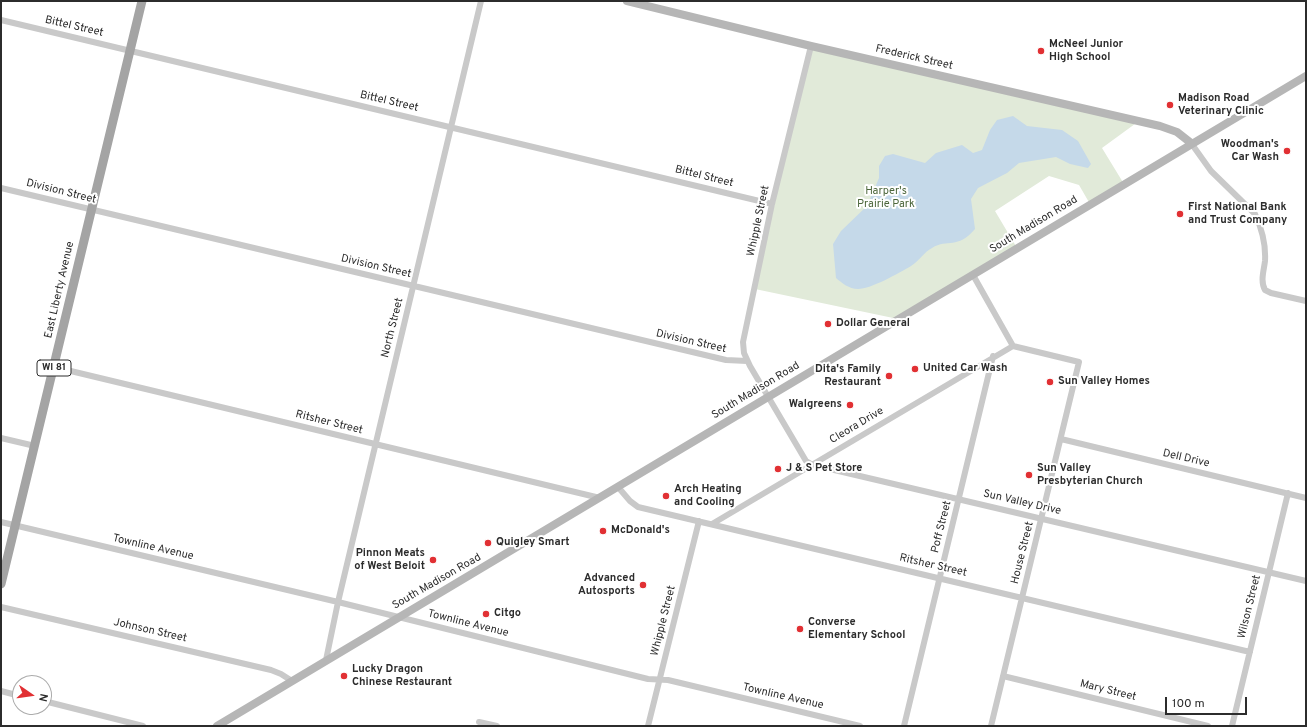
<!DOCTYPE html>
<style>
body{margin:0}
#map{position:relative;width:1307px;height:727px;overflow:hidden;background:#fff;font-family:Overpass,sans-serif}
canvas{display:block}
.frame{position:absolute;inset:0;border:2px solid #2c2c2c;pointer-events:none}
.north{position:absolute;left:12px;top:675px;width:40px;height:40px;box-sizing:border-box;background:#fff;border:1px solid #ababab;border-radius:50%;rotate:103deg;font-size:11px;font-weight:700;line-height:16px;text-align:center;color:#2c2c2c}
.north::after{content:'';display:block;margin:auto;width:14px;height:18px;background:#e13033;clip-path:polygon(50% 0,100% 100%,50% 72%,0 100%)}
.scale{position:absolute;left:1165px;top:697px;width:82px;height:18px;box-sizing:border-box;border:2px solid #2c2c2c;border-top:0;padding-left:5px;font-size:12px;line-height:14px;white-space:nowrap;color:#2c2c2c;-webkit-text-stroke:3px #fff;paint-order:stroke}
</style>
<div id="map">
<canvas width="1307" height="727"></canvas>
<div class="frame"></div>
<div class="north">N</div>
<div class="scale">100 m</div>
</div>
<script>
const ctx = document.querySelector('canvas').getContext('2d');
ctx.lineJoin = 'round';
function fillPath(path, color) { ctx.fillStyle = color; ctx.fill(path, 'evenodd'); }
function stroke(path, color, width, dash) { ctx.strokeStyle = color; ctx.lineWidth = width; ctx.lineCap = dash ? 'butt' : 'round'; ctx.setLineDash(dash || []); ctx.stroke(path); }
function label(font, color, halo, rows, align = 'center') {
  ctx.font = font + ' Overpass,sans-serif'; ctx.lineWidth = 4; ctx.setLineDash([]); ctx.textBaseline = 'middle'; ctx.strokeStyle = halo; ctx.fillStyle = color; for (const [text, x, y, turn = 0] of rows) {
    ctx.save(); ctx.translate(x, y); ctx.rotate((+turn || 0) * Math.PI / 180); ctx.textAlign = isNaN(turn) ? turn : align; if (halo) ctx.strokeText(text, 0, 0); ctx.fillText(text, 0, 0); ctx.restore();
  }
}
fillPath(new Path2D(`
 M811,46L1139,121L1102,148L1124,184L1090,204L1079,185L1049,176L995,211L1017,248L898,319L755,289Z`), '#e1ead9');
fillPath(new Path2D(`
 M1013,116L1027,126L1062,130L1078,141L1091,164L1088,168L1070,164L1056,157L1019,163L1007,173L978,188L971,199L975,229C957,250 948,238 932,248C924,252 919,261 911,266C899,273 871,289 858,289C849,289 842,283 836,278L833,244L841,231L867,206L879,178V166L885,156L893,154L925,163L936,153L962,145L973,153L982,150L990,130L997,120Z`), '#c5d9e9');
stroke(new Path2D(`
 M1,20L772,204
 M811,46L772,204L743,342L744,353L750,366L806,461L813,465L1306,581
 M1191,143L1211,171L1255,214C1262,229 1266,244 1265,261C1264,270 1260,281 1265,290L1271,293L1306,301
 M1,188L726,360L747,361
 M973,275L1013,346L1079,362L991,726
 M54,367L600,498
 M1,438L35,446
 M1061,439L1306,498
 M618,487L630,501L638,507L1250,652
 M1,522L338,602L648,679L668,680L860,726
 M712,524L1013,346
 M1,607L271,670L281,674L292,681
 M326,660L338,602L481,1
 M1003,676L1208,726
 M1,691L20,696
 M44,701L143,726
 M479,722L497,726
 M648,726L699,521
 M904,726L993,356
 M1232,726L1288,493`), '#c9c9c9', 6);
stroke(new Path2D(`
 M627,1L811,46L1160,126L1177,132L1191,143
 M217,726L1306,76`), '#b6b6b6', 8);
stroke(new Path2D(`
 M1,584L142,1`), '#a4a4a4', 9);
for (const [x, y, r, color] of [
 [1041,51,4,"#e13033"],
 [1170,105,4,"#e13033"],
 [1287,151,4,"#e13033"],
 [1180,214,4,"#e13033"],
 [828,324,4,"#e13033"],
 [915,369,4,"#e13033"],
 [889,376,4,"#e13033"],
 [1050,382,4,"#e13033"],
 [850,405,4,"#e13033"],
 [778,469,4,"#e13033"],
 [1029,475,4,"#e13033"],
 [666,496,4,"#e13033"],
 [603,531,4,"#e13033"],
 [488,543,4,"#e13033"],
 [433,560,4,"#e13033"],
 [643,585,4,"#e13033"],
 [486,614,4,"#e13033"],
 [800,629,4,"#e13033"],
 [344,676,4,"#e13033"]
]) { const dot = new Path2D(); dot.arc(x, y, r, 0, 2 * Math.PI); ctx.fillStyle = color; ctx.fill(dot); stroke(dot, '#fff', 1.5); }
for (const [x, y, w] of [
 [54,368,34]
]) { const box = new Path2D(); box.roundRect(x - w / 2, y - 8, w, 16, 3); ctx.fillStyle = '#fff'; ctx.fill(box); stroke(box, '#2c2c2c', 1); }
label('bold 10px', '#2c2c2c', null, [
 ["WI 81",54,368]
]);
label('11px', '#2c2c2c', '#fff', [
 ["Bittel Street",74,27,13],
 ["Frederick Street",914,58,13],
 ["Bittel Street",389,102,13],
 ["Bittel Street",704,177,14],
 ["Division Street",61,192,14],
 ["Whipple Street",759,221,-78],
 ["South Madison Road",1034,225,-31],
 ["Division Street",376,267,13],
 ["East Liberty Avenue",60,290,-77],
 ["North Street",393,328,-76],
 ["Division Street",691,342,13],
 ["South Madison Road",756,391,-31],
 ["Ritsher Street",329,423,14],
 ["Cleora Drive",857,426,-31],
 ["Dell Drive",1186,459,13],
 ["Sun Valley Drive",1022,503,13],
 ["Poff Street",942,527,-76],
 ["Townline Avenue",153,548,13],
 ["House Street",1023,553,-76],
 ["Ritsher Street",933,566,13],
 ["South Madison Road",437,582,-30],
 ["Wilson Street",1250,607,-76],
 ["Whipple Street",664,621,-76],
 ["Townline Avenue",468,624,14],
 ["Johnson Street",150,631,13],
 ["Mary Street",1108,691,14],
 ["Townline Avenue",783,697,13]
]);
label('bold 11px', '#2c2c2c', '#fff', [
 ["McNeel Junior",1049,45],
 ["High School",1049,58],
 ["Madison Road",1178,99],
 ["Veterinary Clinic",1178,112],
 ["Woodman's",1279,145,"right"],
 ["Car Wash",1279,158,"right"],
 ["First National Bank",1188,208],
 ["and Trust Company",1188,221],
 ["Dollar General",836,324],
 ["United Car Wash",923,369],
 ["Dita's Family",881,370,"right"],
 ["Restaurant",881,383,"right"],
 ["Sun Valley Homes",1058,382],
 ["Walgreens",842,405,"right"],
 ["J & S Pet Store",786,469],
 ["Sun Valley",1037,469],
 ["Presbyterian Church",1037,482],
 ["Arch Heating",674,490],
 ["and Cooling",674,503],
 ["McDonald's",611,531],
 ["Quigley Smart",496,543],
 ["Pinnon Meats",425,554,"right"],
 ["of West Beloit",425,567,"right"],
 ["Advanced",635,579,"right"],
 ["Autosports",635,592,"right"],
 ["Citgo",494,614],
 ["Converse",808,623],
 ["Elementary School",808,636],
 ["Lucky Dragon",352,670],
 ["Chinese Restaurant",352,683]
], 'left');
label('11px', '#4c663b', '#fff', [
 ["Harper's",886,192],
 ["Prairie Park",886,205]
]);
</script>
